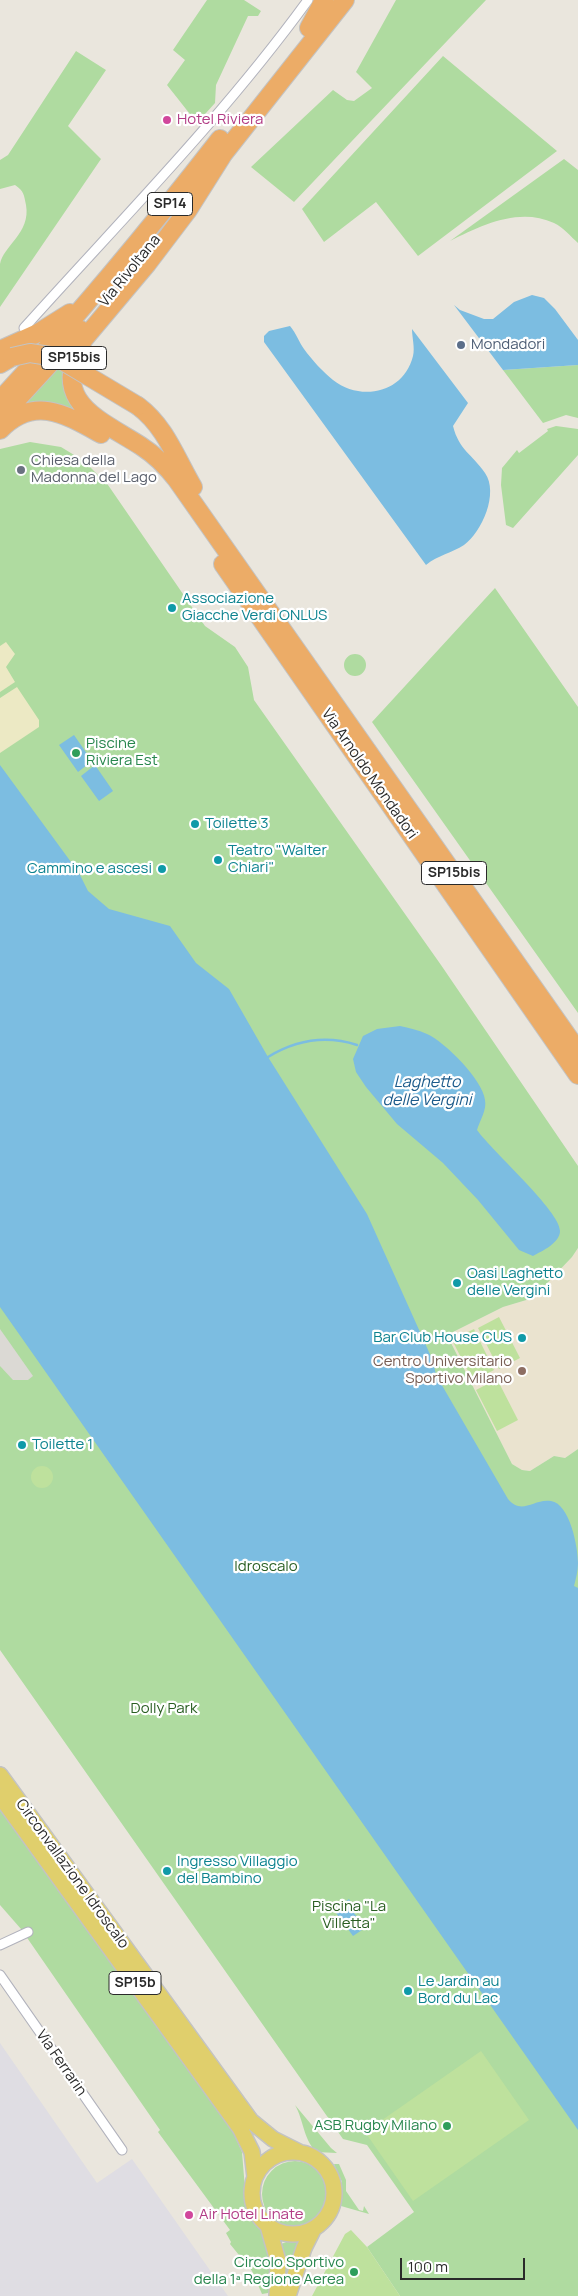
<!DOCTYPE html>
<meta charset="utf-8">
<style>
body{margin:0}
#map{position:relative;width:578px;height:2296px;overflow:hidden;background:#eae6dd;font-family:Manrope,sans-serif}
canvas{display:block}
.scale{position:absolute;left:400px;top:2258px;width:125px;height:22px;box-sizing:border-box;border:2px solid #2a2a2a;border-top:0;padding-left:6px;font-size:15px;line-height:18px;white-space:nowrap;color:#2a2a2a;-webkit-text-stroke:4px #fff;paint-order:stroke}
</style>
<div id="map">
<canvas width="578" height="2296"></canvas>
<div class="scale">100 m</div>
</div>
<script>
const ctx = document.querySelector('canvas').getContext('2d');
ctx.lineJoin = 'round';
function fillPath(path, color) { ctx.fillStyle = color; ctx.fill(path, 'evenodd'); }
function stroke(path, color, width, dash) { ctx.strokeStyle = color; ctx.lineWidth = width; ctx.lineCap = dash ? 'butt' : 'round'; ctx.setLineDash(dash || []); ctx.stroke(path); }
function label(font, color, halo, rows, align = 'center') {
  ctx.font = font + ' Manrope,sans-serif'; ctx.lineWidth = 4.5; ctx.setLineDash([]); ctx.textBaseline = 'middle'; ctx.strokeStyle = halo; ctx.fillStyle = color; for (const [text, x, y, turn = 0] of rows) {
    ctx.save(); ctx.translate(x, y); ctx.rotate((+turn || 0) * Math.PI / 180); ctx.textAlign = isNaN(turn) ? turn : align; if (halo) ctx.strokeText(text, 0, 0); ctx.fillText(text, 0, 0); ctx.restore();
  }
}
fillPath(new Path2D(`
 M0,2043L97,2183L132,2159L228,2296H0Z`), '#dfdde3');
fillPath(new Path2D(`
 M578,1248V1449L565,1458L554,1456L530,1471L522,1470L512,1464L447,1335L503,1307L533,1298L572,1257Z`), '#eae3cf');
fillPath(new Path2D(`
 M207,0H244L261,11L258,16H248L216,85L215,103L197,123L167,85L185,60L173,50Z
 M396,0H486L294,202L251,167L333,90L347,100L354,101L372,88L356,72Z
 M76,51L106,70L68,126L101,159L0,307C0,293 0,278 0,264C3,246 31,233 26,205C24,195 24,191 15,185L0,189V160L8,155Z
 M443,56L557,151L418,256L376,202L324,242L302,209Z
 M564,159L578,170V243C571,237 563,227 554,223C519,207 482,225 450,241Z
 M578,365V418L566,415L543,423L503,370Z
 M56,366L62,368L88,417L17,411Z
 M556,426L578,429V455L513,528L506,525L501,485L502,468L517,450L519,453L548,431L547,429Z
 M30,442L61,447L84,461L108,485L205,626L235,647L248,667L254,700L441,965L578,1166V1248L572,1257L533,1298L503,1307L447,1335L512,1464L522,1470L530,1471L554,1456L565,1458L578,1449V2296H400L367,2247L414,2212L367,2145L343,2139L0,1650V449Z
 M495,588L578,707V1013L372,722Z
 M344 665a11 11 0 1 1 22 0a11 11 0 1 1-22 0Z
 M0,1809L233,2132L242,2152L245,2189L244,2203L252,2218L270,2240L273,2287L268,2293L262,2294L252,2271L230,2244L231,2242L226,2233L230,2230L158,2132L160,2130L21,1929L0,1905Z
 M295,2105L331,2148L337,2153L316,2152C303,2138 304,2121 295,2105Z
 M262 2194a33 33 0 1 1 66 0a33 33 0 1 1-66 0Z
 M334,2164H339L346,2180V2191L359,2210L363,2211L364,2206L369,2214L341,2206L342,2182Z
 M289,2241L299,2243L284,2296L281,2244Z`), '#afdba0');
fillPath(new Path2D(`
 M6,642L15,654L6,667L15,682L0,692V646Z
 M17,687L39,720V727L0,753V698Z`), '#ece9c4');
fillPath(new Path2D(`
 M499,1317L520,1358L499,1369L478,1328Z
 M474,1329L494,1370L473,1381L452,1340Z
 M497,1379L518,1420L497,1431L476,1390Z
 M31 1477a11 11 0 1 1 22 0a11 11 0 1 1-22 0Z
 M481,2051L529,2120L413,2201L365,2132Z
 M351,2230L367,2247L400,2296H312L345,2234Z`), '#bee19d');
fillPath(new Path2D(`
 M0,1329L33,1376L28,1380H13L0,1366Z`), '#dbd9d4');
fillPath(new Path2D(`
 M532,295L544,298L555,309L578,340V365L503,370L454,305L460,310L484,319H493L514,302Z
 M290,326C296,333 299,342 304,349C312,360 323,372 333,380C361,402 404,393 413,356C415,348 412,337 412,329L468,403L453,426C459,450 472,454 485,473C499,493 482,532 464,545C452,553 438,555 426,565L264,342V336L269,331Z
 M74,735L92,761L78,772L59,745Z
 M0,765L79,873L88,891L109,909L170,926L196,963L229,989L268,1057L367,1214L433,1361L436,1375L508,1499C522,1516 534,1498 551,1501C570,1504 578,1547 578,1563C578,1571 576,1578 574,1586L578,1588V2130L0,1307Z
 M95,765L113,791L99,801L81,776Z
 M400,1026C409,1028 418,1030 427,1034C445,1042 483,1080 485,1100C487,1110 480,1120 477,1130C492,1151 561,1212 560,1231C560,1243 542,1251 533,1256L519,1250L478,1200L443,1163L397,1124L366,1087L356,1072L353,1059L363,1036L377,1029Z
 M349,1899L353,1906L351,1909L365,1928L353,1936L334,1910Z`), '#7cbde1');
stroke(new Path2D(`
 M268,1057C296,1040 326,1035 357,1045`), '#7cbde1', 2.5);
const street = new Path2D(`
 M24,328C120,221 223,117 308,0
 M0,1945L28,1932
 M0,1975L122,2150`);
const primary = new Path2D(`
 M0,1775L251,2121L273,2139L299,2152
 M0,1796L240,2128L252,2152L255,2177
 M252 2193a41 41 0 1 1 82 0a41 41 0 1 1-82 0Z
 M268,2226L278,2261L277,2296
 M288,2296L304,2248L314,2228`);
const highway = new Path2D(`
 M309,28L324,0
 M224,153L188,210L147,264L84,339C48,401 97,418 141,446C155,455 167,467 177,480L578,1051
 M217,162L345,0
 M0,350L38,333L70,313
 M0,364L12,357
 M0,400C78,316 150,229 220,139
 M138,406C165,426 176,458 193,487
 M0,418L81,330
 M0,430C34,395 65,414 101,434
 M223,564L578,1075`);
stroke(street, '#b1b2bc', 11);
stroke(primary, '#c3c3c3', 18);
stroke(highway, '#c3c3c3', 20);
stroke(street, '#fff', 9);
stroke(primary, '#e0cf6c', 15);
stroke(highway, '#ecac67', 18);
const highwayBridge = new Path2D(`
 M12,357L30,353L56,357L138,406`);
stroke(highwayBridge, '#c3c3c3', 20, []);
stroke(highwayBridge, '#ecac67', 18);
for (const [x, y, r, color] of [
 [167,120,5,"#d1479c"],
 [461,345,5,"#5c6f8a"],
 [21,470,5,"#6b7280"],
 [172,608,5,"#0f9aa8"],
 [76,753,5,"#2e9e5b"],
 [195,824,5,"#0f9aa8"],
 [218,860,5,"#0f9aa8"],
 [162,869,5,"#0f9aa8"],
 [457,1283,5,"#0f9aa8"],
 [522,1338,5,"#0f9aa8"],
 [522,1371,5,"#8d6e63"],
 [22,1445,5,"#0f9aa8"],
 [167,1871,5,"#0f9aa8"],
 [408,1991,5,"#0f9aa8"],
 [447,2126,5,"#2e9e5b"],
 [189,2215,5,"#d1479c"],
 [354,2272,5,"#2e9e5b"]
]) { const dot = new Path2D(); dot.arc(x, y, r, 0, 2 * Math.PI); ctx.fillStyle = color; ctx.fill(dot); stroke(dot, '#fff', 2); }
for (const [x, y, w] of [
 [170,204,45],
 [74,358,65],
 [454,873,65],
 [135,1983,52]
]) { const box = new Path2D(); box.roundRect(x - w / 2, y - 11.5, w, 23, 4); ctx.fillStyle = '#fff'; ctx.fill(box); stroke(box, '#2a2a2a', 1); }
label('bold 14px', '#2a2a2a', null, [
 ["SP14",170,204],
 ["SP15bis",74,358],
 ["SP15bis",454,873],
 ["SP15b",135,1983]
]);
label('15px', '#b23c85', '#fff', [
 ["Hotel Riviera",177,120],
 ["Air Hotel Linate",199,2215]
], 'left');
label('15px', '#2a2a2a', '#fff', [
 ["Via Rivoltana",130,271,-51],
 ["Via Arnoldo Mondadori",369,774,55],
 ["Circonvallazione Idroscalo",72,1874,54],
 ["Via Ferrarin",61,2063,55]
]);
label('15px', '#4e5e75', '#fff', [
 ["Mondadori",471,345]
], 'left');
label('15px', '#5b616d', '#fff', [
 ["Chiesa della",31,461],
 ["Madonna del Lago",31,478]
], 'left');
label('15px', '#0d838f', '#fff', [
 ["Associazione",182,599],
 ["Giacche Verdi ONLUS",182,616],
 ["Toilette 3",205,824],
 ["Teatro \"Walter",228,851],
 ["Chiari\"",228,868],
 ["Cammino e ascesi",152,869,"right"],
 ["Oasi Laghetto",467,1274],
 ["delle Vergini",467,1291],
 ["Bar Club House CUS",512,1338,"right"],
 ["Toilette 1",32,1445],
 ["Ingresso Villaggio",177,1862],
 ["del Bambino",177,1879],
 ["Le Jardin au",418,1982],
 ["Bord du Lac",418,1999]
], 'left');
label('15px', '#27864d', '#fff', [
 ["Piscine",86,744,"left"],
 ["Riviera Est",86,761,"left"],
 ["ASB Rugby Milano",437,2126],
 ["Circolo Sportivo",344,2263],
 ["della 1ª Regione Aerea",344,2280]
], 'right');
label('15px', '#785e54', '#fff', [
 ["Centro Universitario",512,1362],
 ["Sportivo Milano",512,1379]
], 'right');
label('15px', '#295e22', '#fff', [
 ["Idroscalo",266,1567],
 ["Dolly Park",164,1709],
 ["Piscina \"La",349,1907],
 ["Villetta\"",349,1924]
]);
label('italic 16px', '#1c5b8b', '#fff', [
 ["Laghetto",427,1083],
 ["delle Vergini",427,1101]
]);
</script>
